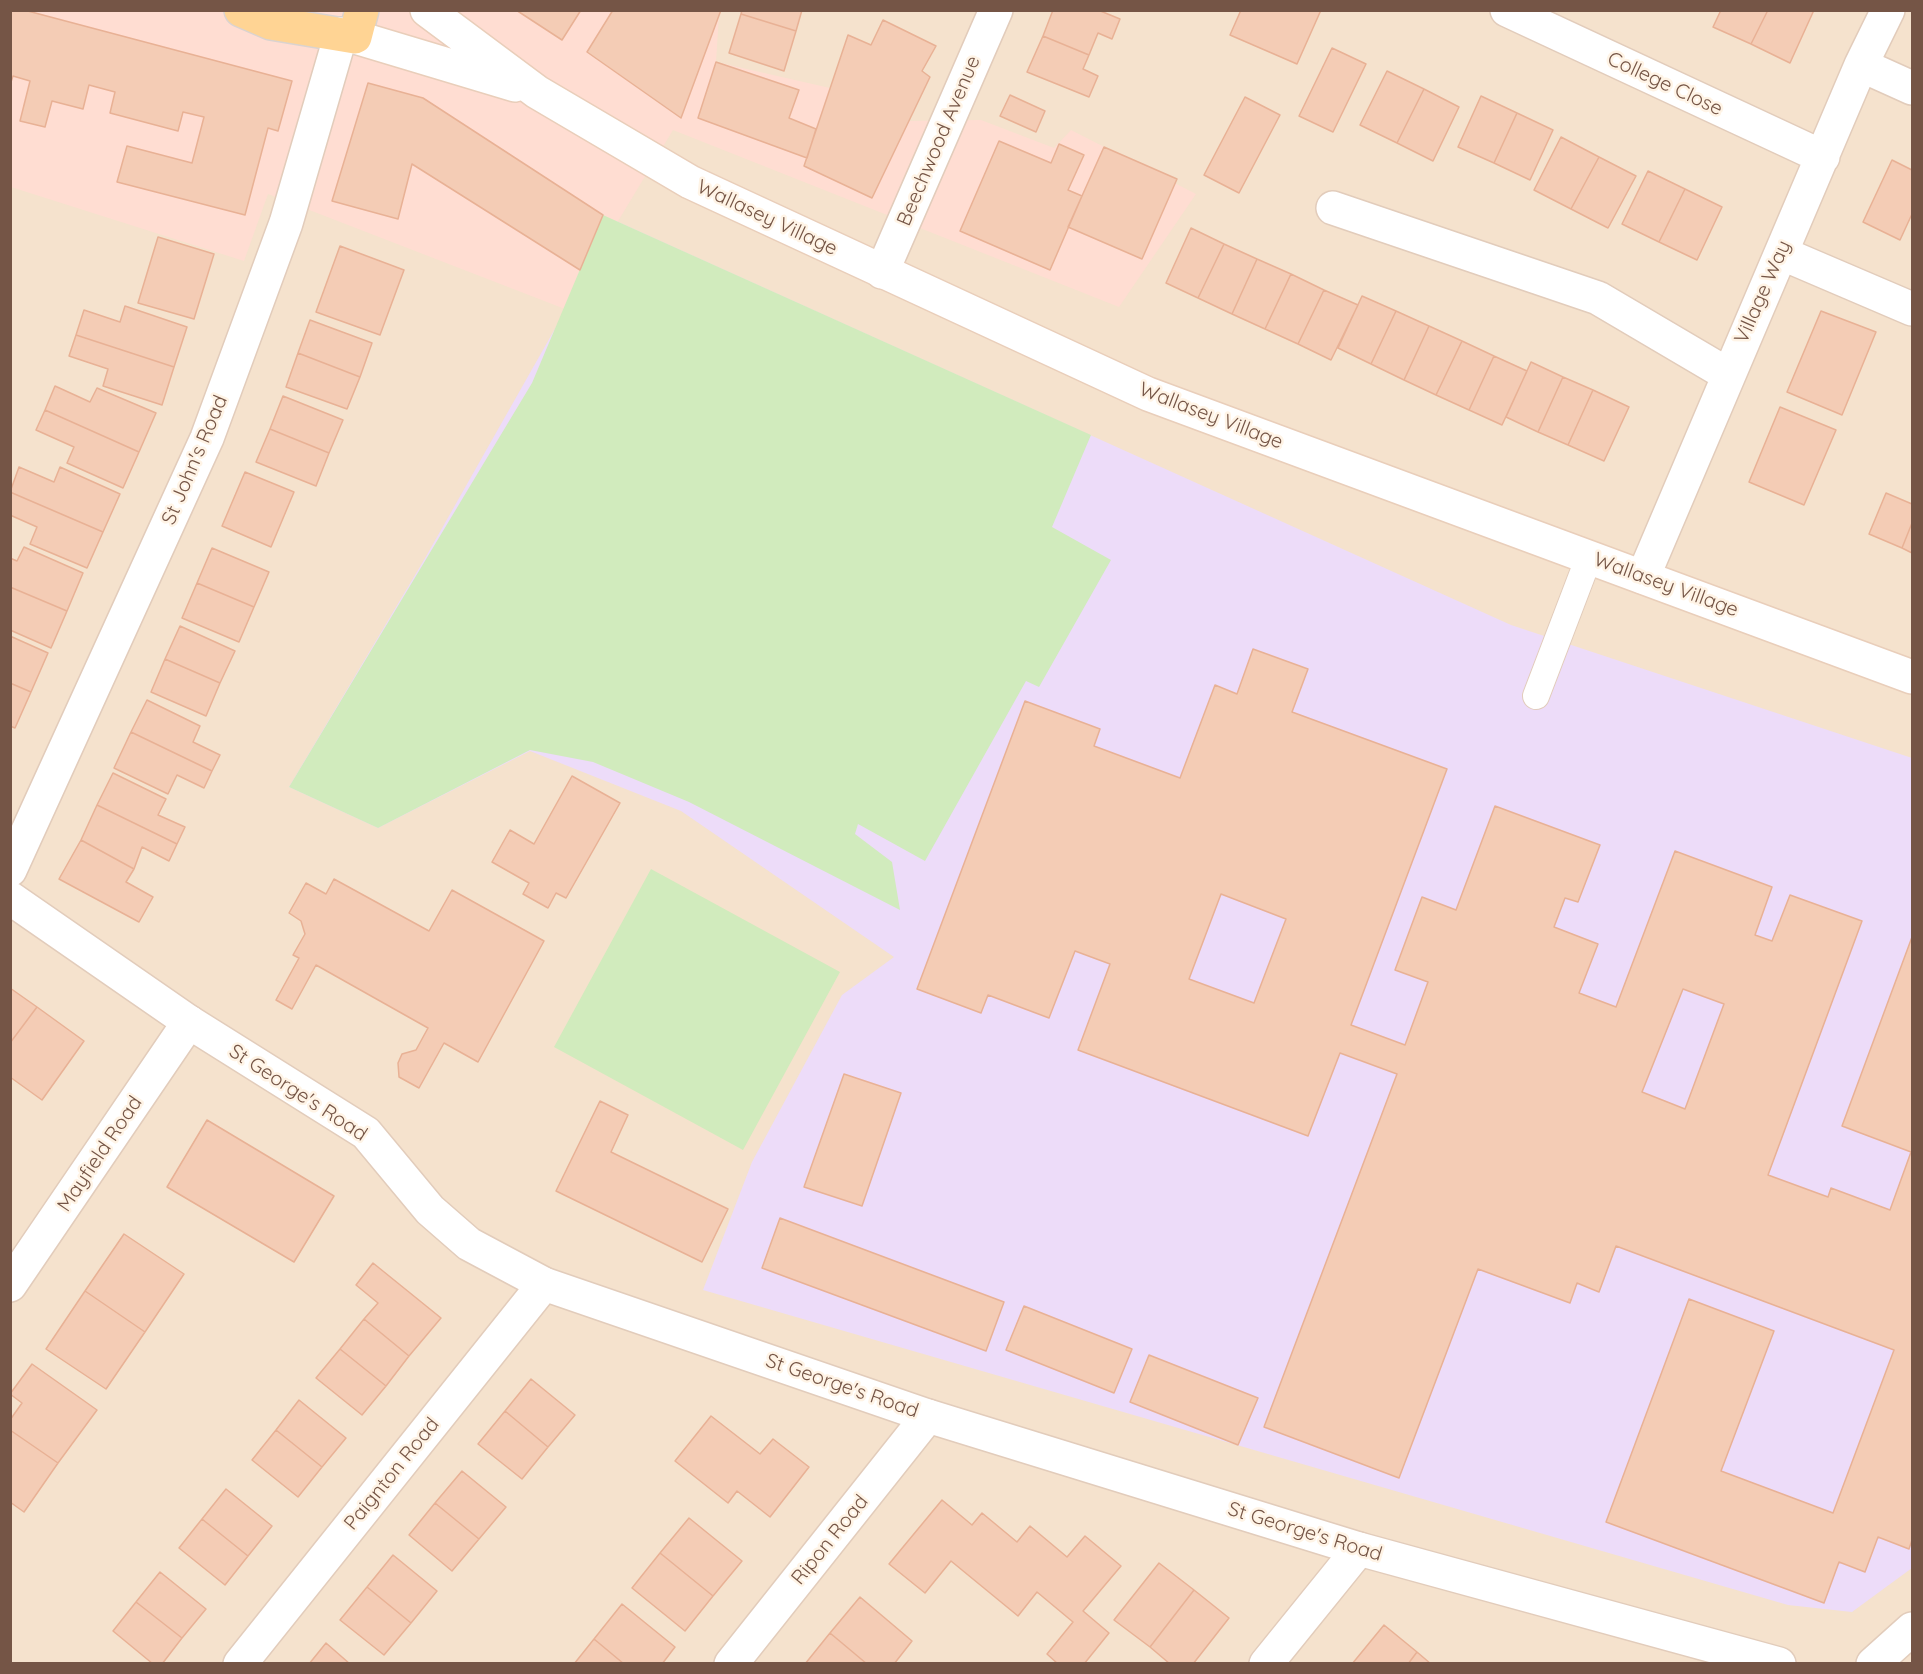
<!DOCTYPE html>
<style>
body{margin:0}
#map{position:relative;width:1923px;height:1674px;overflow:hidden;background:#fdf0df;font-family:Quicksand,sans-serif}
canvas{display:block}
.frame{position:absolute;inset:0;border:12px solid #755546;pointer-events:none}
</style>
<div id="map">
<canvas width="1923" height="1674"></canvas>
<div class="frame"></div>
</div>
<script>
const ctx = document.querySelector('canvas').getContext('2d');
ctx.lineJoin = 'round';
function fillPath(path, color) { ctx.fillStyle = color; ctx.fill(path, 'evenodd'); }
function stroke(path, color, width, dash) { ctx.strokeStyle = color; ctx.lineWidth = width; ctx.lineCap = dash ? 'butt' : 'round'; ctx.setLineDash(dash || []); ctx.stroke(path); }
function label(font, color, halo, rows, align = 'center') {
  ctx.font = font + ' Quicksand,sans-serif'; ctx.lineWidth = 5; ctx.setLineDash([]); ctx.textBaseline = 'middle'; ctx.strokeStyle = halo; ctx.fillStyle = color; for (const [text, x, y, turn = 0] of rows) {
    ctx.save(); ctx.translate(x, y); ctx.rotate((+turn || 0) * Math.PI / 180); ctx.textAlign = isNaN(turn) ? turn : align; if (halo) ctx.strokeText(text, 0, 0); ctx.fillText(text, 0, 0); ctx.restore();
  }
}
fillPath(new Path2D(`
 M11,11H1912V1663H11Z`), '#f5e2cd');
fillPath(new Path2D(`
 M711,10L719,15L716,62L830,88L907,121L981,120L1054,148L1071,130L1196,194L1119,307L673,130L565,309L268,194L244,261L11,187V11Z`), '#ffddd2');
fillPath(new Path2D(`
 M616,221L1511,625L1912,758V1568L1852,1612L1788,1605L703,1290L752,1162L842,995L894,957L681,811L530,751L378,828L289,787L424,560Z`), '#eddcf9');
fillPath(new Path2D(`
 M603,215L1091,435L1052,527L1111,560L1039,687L1026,681L925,861L858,824L855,834L892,862L900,910L689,802L593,762L530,750L378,828L289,787L532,383Z
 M651,869L840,972L743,1150L554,1047Z`), '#d1ebbd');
const building = new Path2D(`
 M10,10H24L292,81L278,131L268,128L245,215L117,182L127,146L192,163L204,117L183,112L178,131L110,113L115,92L89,85L83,109L52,101L45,127L20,121L30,81L13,76L10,85Z
 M516,10H581L562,40Z
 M613,10H721L681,118L587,52Z
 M742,10H802L796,31L741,14Z
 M1053,10H1098L1120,19L1112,39L1098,33L1089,55L1043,36Z
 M1241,10H1321L1297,64L1230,35Z
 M1721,10H1768L1751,44L1713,27Z
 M1768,10H1814L1790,63L1751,44Z
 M741,14L796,31L784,71L729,53Z
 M883,20L936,46L922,71L930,77L872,198L804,166L848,35L871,45Z
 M1043,36L1089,55L1083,69L1098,76L1089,97L1027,72Z
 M1332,48L1366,64L1333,132L1299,116Z
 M716,62L799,90L789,118L816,129L807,158L698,118Z
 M1387,71L1424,89L1397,143L1360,125Z
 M368,83L423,98L603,215L580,270L412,164L398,219L332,201Z
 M1424,89L1459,107L1433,161L1397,143Z
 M1010,95L1045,111L1036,132L1000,116Z
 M1481,96L1517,113L1494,163L1458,147Z
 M1245,97L1280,115L1239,193L1204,175Z
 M1517,113L1553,130L1530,180L1494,163Z
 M1561,137L1599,157L1571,209L1534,190Z
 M999,141L1051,163L1059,144L1084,155L1068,190L1082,196L1050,270L960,231Z
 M1104,147L1177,179L1142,259L1068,227Z
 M1599,157L1636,176L1608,228L1571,209Z
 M1892,160L1912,170V214L1900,240L1863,222Z
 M1648,171L1685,189L1659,242L1622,224Z
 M1685,189L1722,207L1697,260L1659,242Z
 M1191,228L1224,244L1198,298L1166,283Z
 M158,237L214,254L194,319L138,303Z
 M1224,244L1257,259L1232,314L1198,298Z
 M340,246L404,270L380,335L316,312Z
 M1257,259L1291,274L1265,329L1232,314Z
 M1291,274L1324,290L1298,344L1265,329Z
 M1324,290L1358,305L1331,360L1298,344Z
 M1362,296L1396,311L1371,364L1338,348Z
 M125,306L187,327L174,367L76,335L84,310L120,322Z
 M1396,311L1429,326L1404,380L1371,364Z
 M1821,311L1876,332L1842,415L1787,392Z
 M310,320L372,343L360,377L298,353Z
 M1429,326L1462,341L1436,395L1404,380Z
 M76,335L174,367L162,405L103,386L108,369L69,356Z
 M1462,341L1494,356L1469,410L1436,395Z
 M298,353L360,377L347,409L286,387Z
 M1494,356L1527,371L1502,425L1469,410Z
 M1531,362L1563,377L1538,432L1506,417Z
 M1563,377L1593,390L1568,445L1538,432Z
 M55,386L90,402L97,388L156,413L139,452L45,410Z
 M1593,390L1629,407L1604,461L1568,445Z
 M283,396L343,420L329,453L270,429Z
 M1780,407L1836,430L1804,505L1749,482Z
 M45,410L139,452L123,488L67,463L74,447L36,430Z
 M270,429L329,453L316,486L256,462Z
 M19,467L54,482L60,467L120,494L103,532L10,492Z
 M245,472L294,492L271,547L222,526Z
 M10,492L103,532L87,568L30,544L37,527L10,515Z
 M1886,493L1912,504V523L1902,548L1869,534Z
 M1912,523V553L1902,548Z
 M24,547L83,573L67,611L10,587V558L17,561Z
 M212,548L269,572L254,607L197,583Z
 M197,583L254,607L239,642L182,618Z
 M10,587L67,611L51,648L10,630Z
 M180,626L235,651L220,683L165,659Z
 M10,636L48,653L31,692L10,683Z
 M1253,649L1308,669L1292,712L1447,769L1351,1025L1405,1045L1428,982L1395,970L1422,897L1456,910L1495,806L1600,845L1578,902L1565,898L1554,927L1598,944L1579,993L1616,1007L1675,851L1772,887L1755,935L1772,941L1790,895L1862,921L1768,1175L1828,1197L1831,1188L1890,1210L1911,1152L1842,1126L1912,937V1540L1909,1549L1878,1537L1865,1572L1839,1562L1824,1603L1606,1522L1689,1299L1774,1331L1721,1471L1833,1513L1894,1350L1616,1246L1599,1292L1577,1283L1570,1303L1478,1269L1399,1478L1264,1427L1397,1074L1340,1053L1308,1136L1078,1050L1110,964L1075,951L1049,1018L988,995L981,1013L917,989L1025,701L1100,729L1094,746L1180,778L1215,685L1237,694ZM1221,894L1286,919L1254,1003L1189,979ZM1683,989L1724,1004L1685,1109L1642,1092Z
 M165,659L220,683L206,716L151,692Z
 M10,683L31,692L15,728L10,726Z
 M147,700L200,726L193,742L220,755L212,771L131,732Z
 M131,732L212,771L204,788L177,775L168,794L114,768Z
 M113,773L166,799L158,815L185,827L177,844L97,805Z
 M572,776L620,803L566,898L556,893L548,908L523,894L529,883L492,862L510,830L534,844Z
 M97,805L177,844L169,861L142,847L134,869L81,840Z
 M81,840L134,869L126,882L153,897L139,922L59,879Z
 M334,879L429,931L452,890L544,941L478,1062L444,1043L419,1088L399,1077L398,1063L402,1054L416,1050L428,1028L316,965L292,1009L276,1000L299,958L293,955L305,934L301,921L289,913L306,883L326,894Z
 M10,988L37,1007L10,1043Z
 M37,1007L84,1041L42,1100L10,1077V1043Z
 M844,1074L901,1093L862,1206L804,1187Z
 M600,1101L628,1115L611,1152L728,1209L702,1262L556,1191Z
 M207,1120L334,1196L294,1262L167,1187Z
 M780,1218L1004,1302L986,1351L762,1268Z
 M124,1234L184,1274L145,1332L85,1291Z
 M373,1263L441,1318L409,1356L364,1319L378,1303L356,1285Z
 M85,1291L145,1332L106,1389L46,1349Z
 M1024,1306L1132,1349L1114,1393L1006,1350Z
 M364,1319L409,1356L386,1386L340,1349Z
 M340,1349L386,1386L362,1415L316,1378Z
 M1149,1355L1258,1398L1238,1445L1130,1402Z
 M32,1364L97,1410L58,1463L10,1430V1420L22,1403L10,1394Z
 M531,1379L575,1415L548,1447L505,1411Z
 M299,1400L346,1438L322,1467L276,1430Z
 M505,1411L548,1447L522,1479L478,1444Z
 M711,1416L760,1454L773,1439L809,1467L770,1517L737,1491L728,1503L675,1461Z
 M10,1430L58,1463L24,1512L10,1502Z
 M276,1430L322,1467L298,1497L252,1460Z
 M462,1471L506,1507L479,1539L435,1503Z
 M226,1489L272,1526L248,1556L202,1519Z
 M942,1500L972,1525L982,1513L1017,1542L1030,1526L1067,1557L1085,1536L1121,1566L1083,1611L1109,1633L1084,1664H1058L1047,1654L1073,1622L1037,1592L1018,1616L951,1561L925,1593L889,1564Z
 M435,1503L479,1539L452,1571L409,1535Z
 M689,1518L742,1561L713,1596L660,1553Z
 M202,1519L248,1556L225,1585L179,1548Z
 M660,1553L713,1596L685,1631L632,1588Z
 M393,1555L437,1591L411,1623L367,1587Z
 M1159,1563L1194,1590L1150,1647L1114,1620Z
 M160,1572L206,1609L182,1638L136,1602Z
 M367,1587L411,1623L384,1655L340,1620Z
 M1194,1590L1229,1618L1193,1664H1170L1150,1647Z
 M860,1597L912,1641L894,1664H867L830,1633Z
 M136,1602L182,1638L162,1664H153L113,1631Z
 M622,1604L675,1647L662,1664H624L594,1639Z
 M1384,1625L1417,1652L1408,1664H1352Z
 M830,1633L867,1664H805Z
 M594,1639L624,1664H574Z
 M326,1643L350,1664H309Z
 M1417,1652L1431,1664H1408Z`);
fillPath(building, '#f4ccb5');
stroke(building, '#e8b195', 1.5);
const service = new Path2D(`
 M1536,696L1589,557`);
const minor = new Path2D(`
 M1507,10L1823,157
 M1861,65L1912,88
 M1333,208L1598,298L1727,374
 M1781,253L1912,309
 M882,272L996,10
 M1643,577L1861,65L1888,10
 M10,1285L189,1022
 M240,1664L544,1284
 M731,1664L928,1416
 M1266,1664L1359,1549`);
const tertiary = new Path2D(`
 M10,870L207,438L286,223L341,34
 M10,898L189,1022L366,1133L430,1210L469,1244L544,1284L928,1416L1359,1549L1779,1664
 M1873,1664L1912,1629`);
const secondary = new Path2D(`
 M427,10L537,92L690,182L1148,394L1912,677
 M355,37L515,85`);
const primary = new Path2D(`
 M241,10L271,23L355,37L362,10`);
stroke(service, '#e2ccbb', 28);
stroke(minor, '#e2ccbb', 36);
stroke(tertiary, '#e2ccbb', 36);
stroke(secondary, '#e9ceba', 36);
stroke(primary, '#dbd3cf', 36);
stroke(service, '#fff', 26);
stroke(minor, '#fff', 33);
stroke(tertiary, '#fff', 33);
stroke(secondary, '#fff', 33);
stroke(primary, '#ffd494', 33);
label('20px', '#755546', '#fff4e6', [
 ["College Close",1665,84,25],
 ["Beechwood Avenue",939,141,-67],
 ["Wallasey Village",767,218,25],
 ["Village Way",1763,292,-66],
 ["Wallasey Village",1211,416,21],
 ["St John's Road",195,460,-67],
 ["Wallasey Village",1666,585,20],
 ["St George's Road",298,1093,33],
 ["Mayfield Road",100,1154,-56],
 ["St George's Road",842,1386,19],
 ["Paignton Road",392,1474,-51],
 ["St George's Road",1305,1532,17],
 ["Ripon Road",830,1540,-51]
]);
</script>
